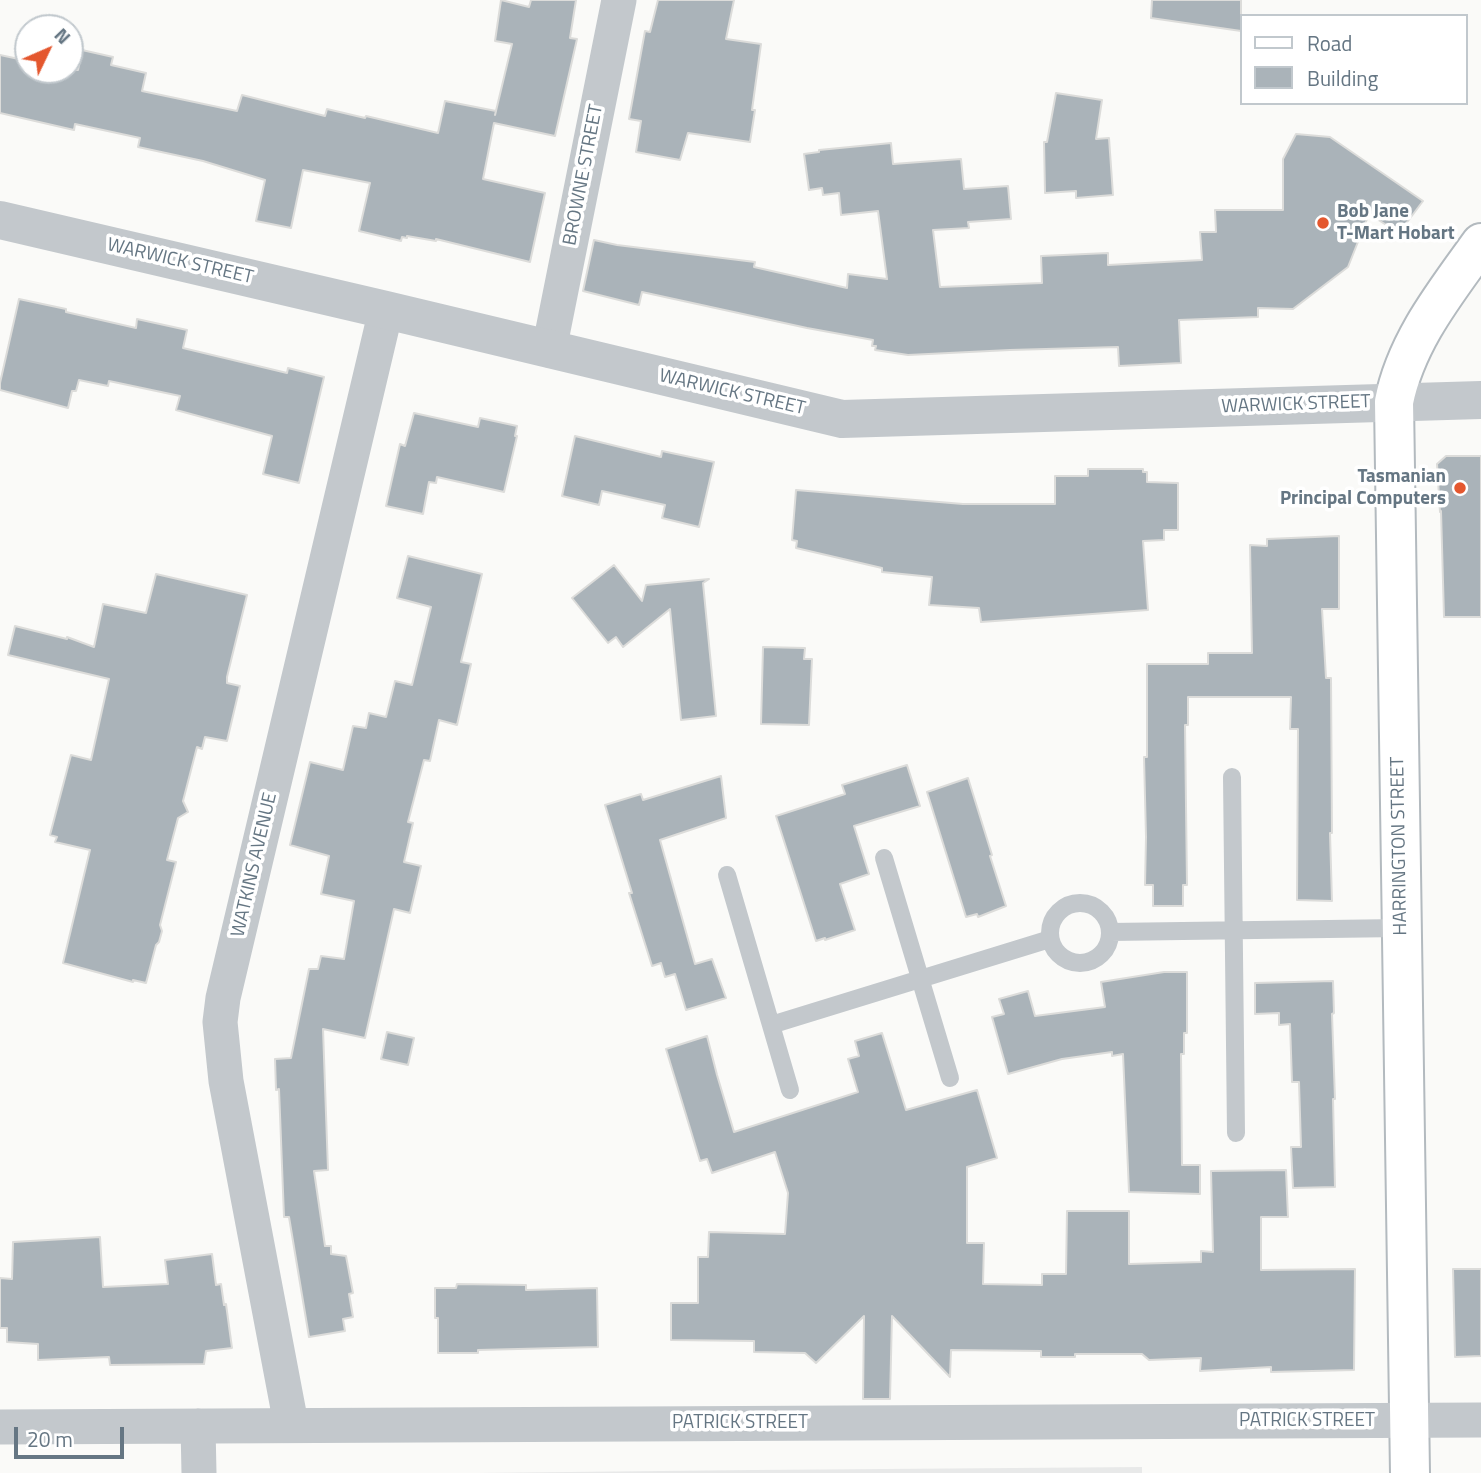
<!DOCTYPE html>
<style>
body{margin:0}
#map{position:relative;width:1481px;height:1473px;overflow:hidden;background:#fafaf8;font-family:"Titillium Web",sans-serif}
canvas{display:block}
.legend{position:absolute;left:1240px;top:14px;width:228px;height:91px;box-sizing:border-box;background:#fff;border:2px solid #c1c8cd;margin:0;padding:9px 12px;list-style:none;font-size:21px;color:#657683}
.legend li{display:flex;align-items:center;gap:14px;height:35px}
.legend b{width:35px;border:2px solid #c1c8cd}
.north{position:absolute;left:14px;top:14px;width:70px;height:70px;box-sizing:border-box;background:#fff;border:2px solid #c1c8cd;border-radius:50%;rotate:46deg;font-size:19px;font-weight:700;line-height:28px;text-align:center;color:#657683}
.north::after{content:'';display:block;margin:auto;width:24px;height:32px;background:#e4572e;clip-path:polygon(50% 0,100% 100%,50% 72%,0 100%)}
.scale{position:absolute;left:14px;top:1427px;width:110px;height:32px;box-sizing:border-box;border:4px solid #657683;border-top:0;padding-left:9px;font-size:21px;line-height:24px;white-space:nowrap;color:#657683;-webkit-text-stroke:5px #fff;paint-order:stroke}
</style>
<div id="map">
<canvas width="1481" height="1473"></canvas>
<ul class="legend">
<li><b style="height:9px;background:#fff"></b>Road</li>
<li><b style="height:19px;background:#aab3b9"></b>Building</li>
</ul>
<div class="north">N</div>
<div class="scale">20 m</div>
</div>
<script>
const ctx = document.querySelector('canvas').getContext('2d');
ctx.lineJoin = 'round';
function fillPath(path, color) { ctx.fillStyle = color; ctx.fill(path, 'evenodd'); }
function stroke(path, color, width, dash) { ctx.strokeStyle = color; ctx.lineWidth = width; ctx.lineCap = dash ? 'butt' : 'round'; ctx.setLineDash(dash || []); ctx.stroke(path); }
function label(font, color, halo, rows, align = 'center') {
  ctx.font = font + ' "Titillium Web",sans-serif'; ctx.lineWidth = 7; ctx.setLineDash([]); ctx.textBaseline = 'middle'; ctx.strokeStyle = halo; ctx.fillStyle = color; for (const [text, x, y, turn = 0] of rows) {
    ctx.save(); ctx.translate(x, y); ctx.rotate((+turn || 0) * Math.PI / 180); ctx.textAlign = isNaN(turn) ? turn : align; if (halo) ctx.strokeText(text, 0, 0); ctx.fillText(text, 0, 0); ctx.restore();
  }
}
fillPath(new Path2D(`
 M1142,1467V1473H476L754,1470Z`), '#e8e9e9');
const building = new Path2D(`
 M501,0L529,7L531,0H576L570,38L577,39L555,136L494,123L483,179L545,193L530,262L436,239V241L407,236V238L402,237L401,241L359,231L370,183L303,170L291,228L256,221L265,180L203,161L138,147L140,138L75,124L74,130L0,113V55L28,61V70H78L82,50L113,57L111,65L146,73L142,91L237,111L242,95L325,116L327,109L365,118L366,116L438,133L445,101L496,111L495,115L512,44L495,41Z
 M658,0H734L726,39L761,44L752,110H755L750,142L688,133L680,160L636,152L641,121L629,119L645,31L650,32Z
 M1152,0H1241V31L1151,18Z
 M1056,93L1102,100L1096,139L1109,138L1113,195L1076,198V191L1045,193L1044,142H1047Z
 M1296,134L1330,137L1423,201L1399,233L1369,214L1348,267L1293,309L1258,308V317L1179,320L1181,363L1119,366L1118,347L1010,350L908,355L875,350L876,346H872L873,340L807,328L642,292L639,305L583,291L594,240L617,245L755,262L754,267L847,288L848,274L887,279L878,211L841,215L839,193L823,195L822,188L809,190L804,154L819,152V150L891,143L893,164L961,159L964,189L1008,186L1011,219L968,222L969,228L933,230L940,287L1042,283L1041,256L1108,253V265L1202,260L1200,232H1216L1215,210H1283V159Z
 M19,299L66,309V312L136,328L137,319L187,330L183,348L287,373L288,368L324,377L299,483L263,474L272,436L176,410L180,396L109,381L108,386L79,380L76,391H72L68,408L0,390V383Z
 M414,413L478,427L480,418L517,426L515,436H517L504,492L437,477L436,483L429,482L423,514L386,506L400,444L405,446Z
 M575,436L661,457L662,451L714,462L699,527L662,518L665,505L602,491L599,505L562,496Z
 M1446,456H1481V617H1444L1441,511L1440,512L1437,464Z
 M1088,469H1143V472H1147V482L1178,483V530H1164V540L1143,541L1148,610L981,622L979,608L929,605L932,577L882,572V568L796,548L797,541L792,540L796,490L963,504H1055V476H1088Z
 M1339,536V609H1322L1326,678H1331L1332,833H1330L1332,901L1297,900L1298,729H1290L1291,697H1188V725H1185L1187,885H1183V906H1153V885H1145L1146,837L1144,757H1147V664H1208V653H1252L1250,545L1267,546V539Z
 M408,556L482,574L461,662L471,664L457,725L439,720L430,761L424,760L408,822L413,823L404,862L421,866L410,913L394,909L365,1038L323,1029L328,1170L314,1171L325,1246H331V1254L346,1256L353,1293L349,1294L353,1317L343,1319L345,1331L309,1337L289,1217H284L279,1089L276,1090L275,1059L291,1058L309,969H318L321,956L344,959L354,901L321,894L329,856L290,845L310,762L343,770L353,726L366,728L369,713L386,717L395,681L412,685L431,607L397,598Z
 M614,565L642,601L646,585L709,579L703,583L716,716L681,720L670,609L623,647L616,637L608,643L572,598Z
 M156,574L247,595L227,677V683L240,686L227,741L205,737L202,749L197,747L183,801L188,812L178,818L167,860L176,862L160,925L162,931L159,942L156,945L146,983L133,980V982L63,963L90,850L55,842L57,837L50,835L71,755L91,760L109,679L8,655L15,626L67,639V637L94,647L103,604L146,613Z
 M763,647L805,648L804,659H812L809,725L761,724Z
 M907,765L920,806L854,826L869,874L840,884L855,930L825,940V938L816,941L776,816L845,794L842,785Z
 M721,776L726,818L660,840L695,964L712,959L726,998L686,1010L675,974L665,977L661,963L652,966L629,893H632L605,805L641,794L643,800Z
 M968,778L992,855L990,856L1006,906L978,917L977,914L966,917L927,792Z
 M1164,972H1187V1033H1184V1054H1181L1182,1165H1200V1194L1129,1192L1123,1054L1112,1056V1052L1062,1059L1008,1074L992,1017L1004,1014L999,999L1028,991L1035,1016L1105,1007L1101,982Z
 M1333,981L1334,1013L1332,1014L1335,1099H1333L1335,1187L1293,1188L1291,1147H1301L1299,1082H1292L1290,1024L1279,1025V1013L1255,1014V983Z
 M387,1032L414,1038L408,1065L381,1059Z
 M882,1033L906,1110L977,1090L997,1158L967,1167V1243H984L983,1284L1042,1285V1274H1066L1067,1211H1129V1264L1201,1262V1251L1213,1252L1211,1171L1286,1170L1288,1217H1261V1270L1355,1269L1354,1370L1271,1372V1367L1200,1371L1201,1358L1149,1360L1142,1354H1075V1357H1041V1351L951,1350L950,1377L892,1316L890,1399H863L864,1316L816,1363L805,1353L754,1352V1341L671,1340V1303H698V1257H708L709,1232L785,1234L788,1193L775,1152L712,1173L707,1159L700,1161L666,1049L707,1036L717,1075L734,1132L858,1092L848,1059L859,1056L855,1041Z
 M100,1237L103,1287L168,1284L165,1260L212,1254L216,1285L221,1284L224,1305L226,1304L232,1348L206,1351L204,1364L110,1365L109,1357L38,1360V1344L7,1342V1328H0V1278L12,1279L13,1242Z
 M1453,1269H1481V1356L1455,1357Z
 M457,1284L526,1285V1290L597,1288L598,1347L478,1350V1353H438V1318H435V1288H456Z`);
fillPath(building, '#aab3b9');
stroke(building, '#dcdcda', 2);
const secondary = new Path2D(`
 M1410,1473L1394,402C1406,341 1446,292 1481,243`);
stroke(secondary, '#b3babf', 42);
stroke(new Path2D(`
 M1232,777L1236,1133
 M884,858L950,1078
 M727,875L790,1090
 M1050 933a30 30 0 1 1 60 0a30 30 0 1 1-60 0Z
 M1110,932L1401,928
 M771,1025L1050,939`), '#c3c8cc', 18);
stroke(new Path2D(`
 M549,350L619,0
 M291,1424L226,1081L220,1022L223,998L386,310
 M198,1426L199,1473
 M0,1427L1481,1420`), '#c3c8cc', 35);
stroke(new Path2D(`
 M0,220L386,310L842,419L1481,400`), '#c3c8cc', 38);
stroke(secondary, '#fff', 38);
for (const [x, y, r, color] of [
 [1323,223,7,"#e4572e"],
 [1460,488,7,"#e4572e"]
]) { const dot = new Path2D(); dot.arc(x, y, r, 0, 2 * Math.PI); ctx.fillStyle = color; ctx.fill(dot); stroke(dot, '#fff', 2.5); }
label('19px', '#657683', '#fff', [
 ["BROWNE STREET",584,175,-79],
 ["WARWICK STREET",180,262,13],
 ["WARWICK STREET",732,393,13],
 ["WARWICK STREET",1296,405,-2],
 ["HARRINGTON STREET",1400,846,-91],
 ["WATKINS AVENUE",255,865,-77],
 ["PATRICK STREET",1307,1421],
 ["PATRICK STREET",740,1423]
]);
label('bold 19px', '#657683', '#fff', [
 ["Bob Jane",1337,212],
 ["T-Mart Hobart",1337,234],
 ["Tasmanian",1446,477,"right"],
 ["Principal Computers",1446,499,"right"]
], 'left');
</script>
